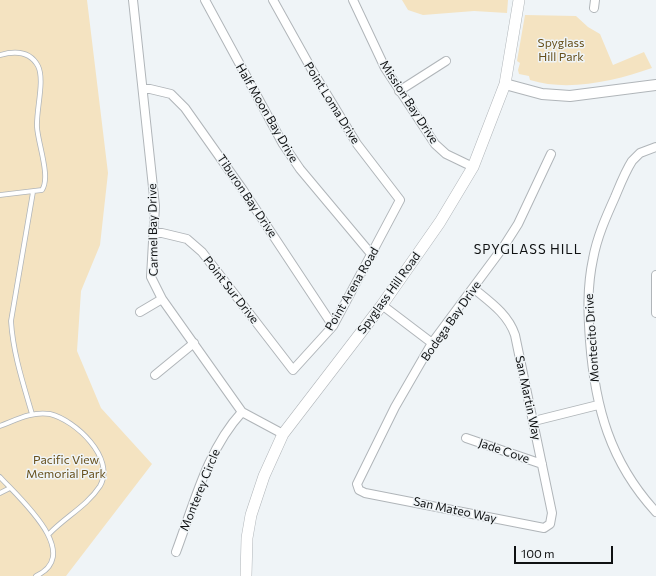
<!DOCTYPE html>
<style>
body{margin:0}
#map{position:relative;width:656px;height:576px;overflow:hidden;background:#eff4f7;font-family:Commissioner,sans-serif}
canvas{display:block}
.scale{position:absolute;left:514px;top:546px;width:99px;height:18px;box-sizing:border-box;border:2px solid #0f1112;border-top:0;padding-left:5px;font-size:12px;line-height:14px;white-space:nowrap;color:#0f1112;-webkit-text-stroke:3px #eff4f7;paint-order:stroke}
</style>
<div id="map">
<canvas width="656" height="576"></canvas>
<div class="scale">100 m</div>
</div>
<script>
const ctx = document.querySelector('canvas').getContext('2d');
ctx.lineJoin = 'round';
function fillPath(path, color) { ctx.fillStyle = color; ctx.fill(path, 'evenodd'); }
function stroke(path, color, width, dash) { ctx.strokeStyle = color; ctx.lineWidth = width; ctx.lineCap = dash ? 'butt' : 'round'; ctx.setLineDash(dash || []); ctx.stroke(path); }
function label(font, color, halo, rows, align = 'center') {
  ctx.font = font + ' Commissioner,sans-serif'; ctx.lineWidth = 3; ctx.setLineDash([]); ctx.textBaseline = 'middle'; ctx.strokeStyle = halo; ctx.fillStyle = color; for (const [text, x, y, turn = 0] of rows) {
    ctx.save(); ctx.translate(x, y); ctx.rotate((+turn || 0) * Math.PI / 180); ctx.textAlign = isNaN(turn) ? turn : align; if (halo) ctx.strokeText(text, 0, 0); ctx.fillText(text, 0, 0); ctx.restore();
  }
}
fillPath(new Path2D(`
 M0,0H87L108,173L100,245L81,291L77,351L101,408L152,464L66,576H0Z
 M402,0H508L507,13L474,11L423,15L408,10Z
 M525,15L576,16L588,27L600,34L613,65L644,52L652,68C615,81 568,92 530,80L529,76L519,74L518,70L520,63L517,61Z`), '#f4e3c1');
const service = new Path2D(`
 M0,55C14,51 30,51 38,66C45,80 36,110 37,127C38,144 51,177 42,190L0,195
 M32,414C23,383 13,353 11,321L33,192
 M0,426C16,420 32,411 50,414C75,420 116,458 100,486C87,506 65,517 49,534
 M0,477C18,497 84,554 36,576
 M0,493L10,488`);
const minor = new Path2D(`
 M133,0L155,206L151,277L162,299L242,412L283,434
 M205,0L283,144L300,169L372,255
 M353,0L385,68L435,144L446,154L473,167
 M594,8L595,0
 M143,89H150L171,94L185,108L243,190L333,326
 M399,91L446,61
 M656,147L640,153L632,161C625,172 620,185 615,197C606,217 597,237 593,259C587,287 588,313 590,341C595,407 610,462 656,512
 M154,233H162L187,239L202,252L293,370L333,326L400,200L357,144L312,70L273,0
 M656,275V313
 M473,288C490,302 508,314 515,335L552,513L550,524L544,528L365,493L359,490L357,484L395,407L432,343L504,246L518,224L551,154
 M382,305L432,343
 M140,312L162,299
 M155,375L194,343
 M534,421L598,405
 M466,438L542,464
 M176,552C194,504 207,450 242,412`);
const tertiary = new Path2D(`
 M505,84L542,94L570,96L656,85`);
const secondary = new Path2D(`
 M246,576L247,538L251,515L264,476L283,434L382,305L440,222L473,167L505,84L519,0`);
stroke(service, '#b0b5b9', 5.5);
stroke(minor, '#b0b5b9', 10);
stroke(tertiary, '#b0b5b9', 12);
stroke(secondary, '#b0b5b9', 12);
stroke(service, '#fff', 4);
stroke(minor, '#fff', 8);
stroke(tertiary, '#fff', 10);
stroke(secondary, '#fff', 11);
label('12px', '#67501b', '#eff4f7', [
 ["Spyglass",561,43],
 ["Hill Park",561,57],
 ["Pacific View",66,460],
 ["Memorial Park",66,474]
]);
label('12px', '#0f1112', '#eff4f7', [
 ["Mission Bay Drive",409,102,57],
 ["Point Loma Drive",332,103,58],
 ["Half Moon Bay Drive",267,113,60],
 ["Tiburon Bay Drive",247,196,56],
 ["Carmel Bay Drive",153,230,-91],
 ["Point Arena Road",352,289,-60],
 ["Point Sur Drive",231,290,52],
 ["Spyglass Hill Road",389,293,-54],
 ["Bodega Bay Drive",451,321,-55],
 ["Montecito Drive",592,338,-94],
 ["San Martin Way",528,398,78],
 ["Jade Cove",504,451,19],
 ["Monterey Circle",200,490,-68],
 ["San Mateo Way",455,510,12]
]);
ctx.letterSpacing = '1px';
label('13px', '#0f1112', '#eff4f7', [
 ["SPYGLASS HILL",528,250]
]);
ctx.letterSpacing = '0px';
</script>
